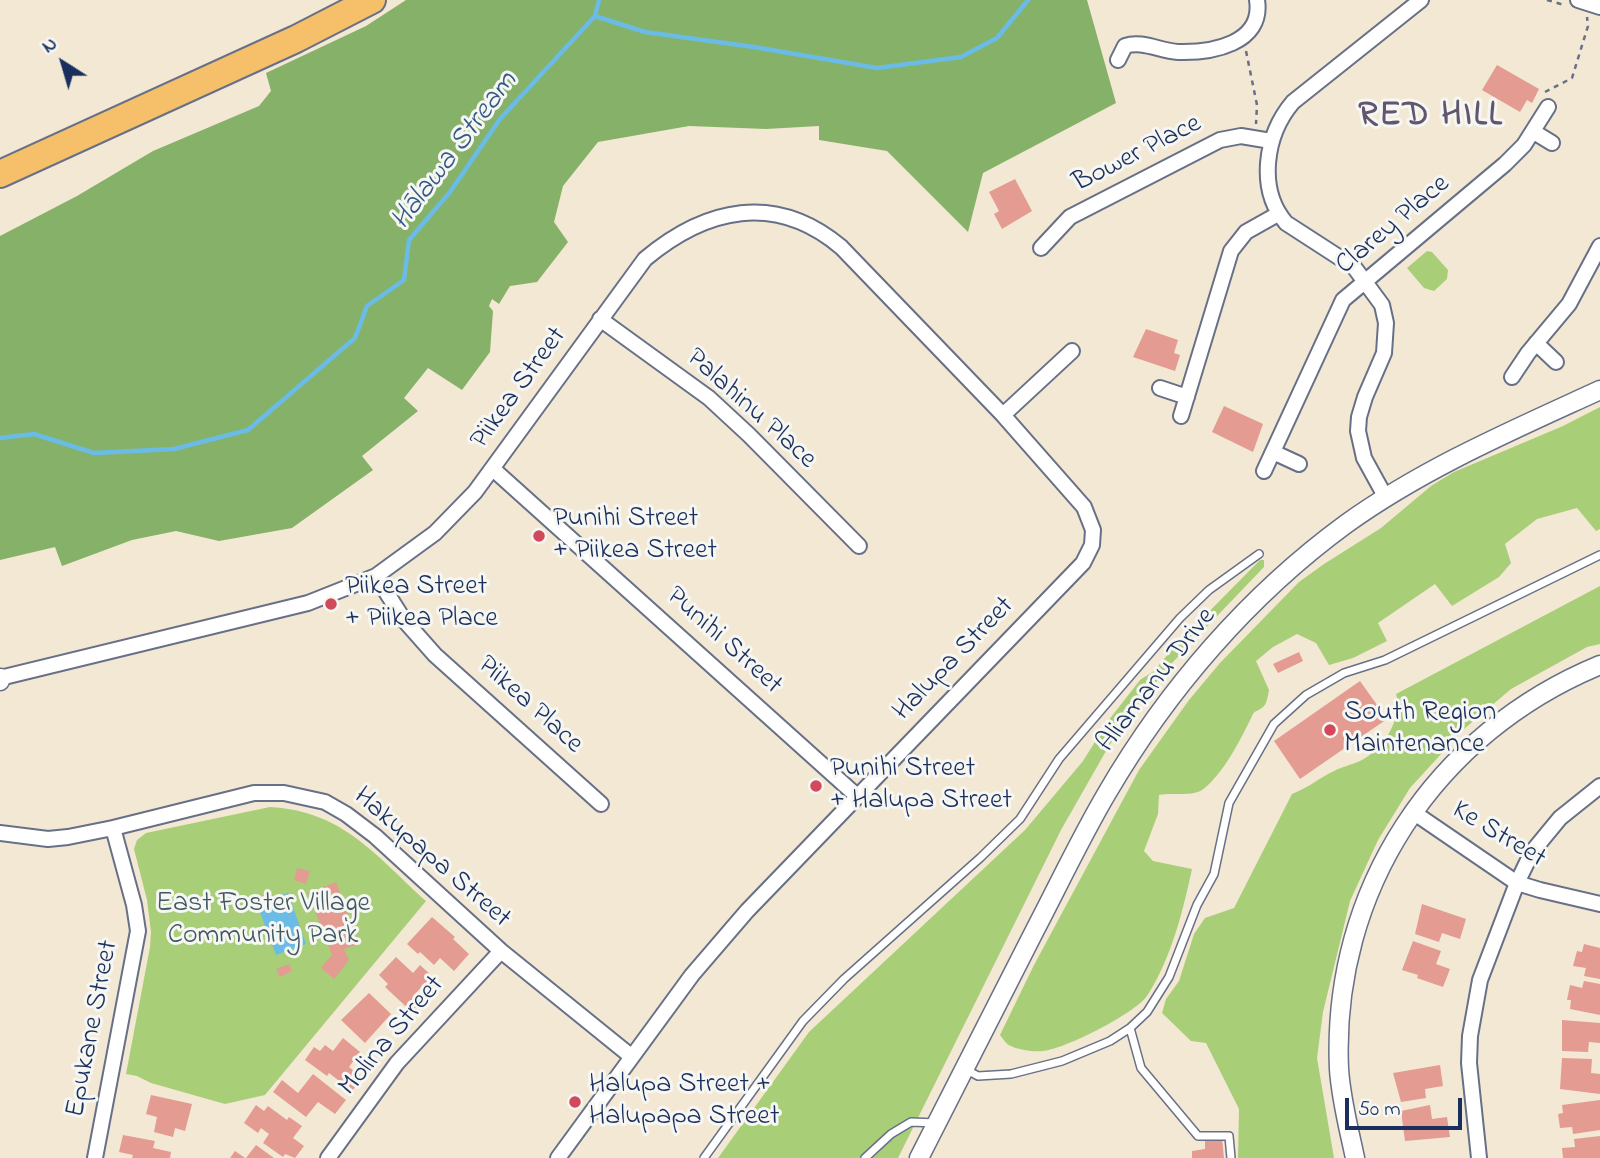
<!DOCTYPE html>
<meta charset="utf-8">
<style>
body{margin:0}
#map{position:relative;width:1600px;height:1158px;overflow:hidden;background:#f3e8d4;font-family:"Indie Flower",sans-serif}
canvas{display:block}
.north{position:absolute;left:28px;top:28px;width:70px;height:70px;-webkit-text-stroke:5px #f6f6f2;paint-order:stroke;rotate:323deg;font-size:19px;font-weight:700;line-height:28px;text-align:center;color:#1b2f5e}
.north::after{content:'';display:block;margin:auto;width:24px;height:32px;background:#1b2f5e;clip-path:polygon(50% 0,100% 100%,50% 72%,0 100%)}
.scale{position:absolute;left:1345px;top:1098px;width:117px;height:32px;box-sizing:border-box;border:4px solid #1b2f5e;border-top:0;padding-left:9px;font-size:21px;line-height:24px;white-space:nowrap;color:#1b2f5e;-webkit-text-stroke:5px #f6f6f2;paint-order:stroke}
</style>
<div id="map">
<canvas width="1600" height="1158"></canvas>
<div class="north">N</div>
<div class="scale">50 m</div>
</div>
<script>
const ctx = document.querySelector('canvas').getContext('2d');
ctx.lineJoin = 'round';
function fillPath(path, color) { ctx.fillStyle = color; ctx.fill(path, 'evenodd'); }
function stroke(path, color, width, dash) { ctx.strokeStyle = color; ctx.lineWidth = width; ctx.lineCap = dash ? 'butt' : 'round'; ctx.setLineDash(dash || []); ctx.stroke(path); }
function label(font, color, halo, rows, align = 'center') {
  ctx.font = font + ' "Indie Flower",sans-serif'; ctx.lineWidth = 6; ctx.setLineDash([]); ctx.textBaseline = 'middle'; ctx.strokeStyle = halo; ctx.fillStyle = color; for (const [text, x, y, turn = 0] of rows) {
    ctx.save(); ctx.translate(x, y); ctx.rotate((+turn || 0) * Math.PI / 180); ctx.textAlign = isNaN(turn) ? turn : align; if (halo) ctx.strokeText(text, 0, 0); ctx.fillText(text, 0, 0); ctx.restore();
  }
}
fillPath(new Path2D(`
 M1427,251L1432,252L1448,270L1447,279L1434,291L1424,288L1407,268Z
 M1600,407V529L1596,531L1577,508L1537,519L1505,544L1511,563L1499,577L1452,606L1435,584L1378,623L1387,641L1353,658L1329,665L1316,643L1297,634L1273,647L1256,661L1269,690C1268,695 1267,703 1264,706C1260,711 1254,710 1252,716C1241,739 1223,775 1202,790C1191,797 1172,792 1159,795L1158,814L1144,851L1153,861L1192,869C1183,911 1171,959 1147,996C1134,1014 1065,1049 1043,1051C1035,1052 1018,1050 1011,1046C1007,1045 1003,1039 1000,1035L1034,965L1139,770L1189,700L1220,663L1299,582L1324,564L1381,528L1431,486L1454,472L1563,426Z
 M1260,560H1264V567L1173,662L1128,716L1106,751L1061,830L898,1158H718L809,1032L1025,830L1083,761L1108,721L1140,680L1154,671L1174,647Z
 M1600,586V644L1587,647L1511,689L1464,729L1410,788L1378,840L1350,901L1323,1012L1317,1058L1334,1158H1238L1239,1109L1206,1043L1191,1041L1162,1013L1166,999L1179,981L1194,934L1205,918L1234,908L1292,794C1308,788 1319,778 1334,771C1343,766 1352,765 1360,761C1383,750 1403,719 1396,694Z
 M270,807C343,811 375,855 426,901L265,1095L225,1104L151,1083L137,1076L126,1074L150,947L151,932L147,900L134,849L137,840L146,833Z`), '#a9ce78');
fillPath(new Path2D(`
 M406,0H1087L1116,103L983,173L968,232L887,151L819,140V126L766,129L689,126L598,142L563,186L554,222L568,242L537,282L510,286L499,304L492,299L489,306L493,311L490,352L462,390L428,368L404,398L418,411L362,456L373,470L292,528L219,541L176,531L132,540L62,566L55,547L0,560V236L77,196L153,151L259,106L271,91L266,73L366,26Z`), '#86b168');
fillPath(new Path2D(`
 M288,893L306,944L276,955L257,904Z`), '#6abce6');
stroke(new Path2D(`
 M595,16L645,32L754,47L877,68L961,57L997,38L1028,0
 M0,438L34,434L94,453L174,449L248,430L355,338L367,306L404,280L409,240L450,192L500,119L595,16L599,0`), '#6abce6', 4.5);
fillPath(new Path2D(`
 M1497,65L1539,89L1532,103L1527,100L1520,112L1482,90Z
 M1015,179L1032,211L1002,229L994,214L999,211L989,192Z
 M1146,329L1178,340L1174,353L1180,355L1175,371L1133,357Z
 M1224,406L1263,424L1253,452L1212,432Z
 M1299,652L1303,661L1278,673L1273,664Z
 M1360,681L1387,719L1300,779L1274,741Z
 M297,868L310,871L306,884L294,880Z
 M336,882L359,944L344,949L349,960L334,979L321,968L332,955L308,893Z
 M1422,904L1466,919L1460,939L1442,933L1439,942L1415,934Z
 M432,917L455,937L453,939L469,954L454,971L440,958L434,965L420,952L418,954L407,944Z
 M1413,941L1441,951L1436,964L1450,969L1443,987L1417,978L1418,975L1402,970Z
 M1584,944L1600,948V979L1584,976L1586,968L1573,966L1577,951L1582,952Z
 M396,957L413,973L420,965L432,976L416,993L426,1002L415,1015L385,987L388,984L379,975Z
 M289,964L292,971L280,977L276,969Z
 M1584,981L1600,984V1015L1570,1009L1571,1000H1567L1570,985L1582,988Z
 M369,993L391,1014L365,1043L341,1020Z
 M1562,1020L1600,1023V1043L1589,1042L1588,1052L1562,1051Z
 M343,1038L360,1052L349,1067L363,1078L352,1091L329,1073L327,1076L305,1060L314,1047L320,1051L325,1045L333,1051Z
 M1562,1058L1592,1059L1591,1073L1600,1074V1094L1560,1089Z
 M1440,1065L1443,1086L1425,1089L1426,1098L1401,1102L1393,1073Z
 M313,1074L346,1100L335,1114L318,1102L306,1117L273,1092L282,1080L298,1093Z
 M151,1095L192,1104L185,1131L175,1128L173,1137L154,1132L157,1117L146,1114Z
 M1600,1100V1130L1573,1134L1572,1127L1560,1128L1558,1114L1563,1113L1562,1105Z
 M256,1105L264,1111L268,1106L287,1120L289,1117L302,1126L293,1138L304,1146L295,1158L285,1154L283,1157L263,1143L269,1134L261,1128L258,1133L244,1123Z
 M1430,1105L1432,1119L1447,1117L1450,1137L1405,1141L1401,1111Z
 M123,1135L155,1141L153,1148L171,1152L170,1158H132L133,1155L119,1152Z
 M1600,1136V1158H1563L1562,1148L1575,1147L1574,1139Z
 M1222,1139L1224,1158H1192V1151L1205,1149V1140Z
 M256,1145L274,1158H246Z
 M235,1151L245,1158H230Z`), '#e39b92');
const service = new Path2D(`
 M1130,1028L1141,1068L1198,1136H1229L1231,1158
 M965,1069L978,1076L1011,1074L1062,1061L1110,1041L1130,1028L1147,1012L1169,977L1197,905L1214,874L1229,803L1274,724L1306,695L1344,673L1385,660L1600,555
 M704,1158L803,1021L844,979L980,858L1020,819L1059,759L1180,618L1209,590L1259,554
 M865,1158L891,1134L911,1122L936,1123`);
const minor = new Path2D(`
 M1578,0L1600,7
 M1118,60L1125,46C1142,40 1160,51 1178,52C1211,53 1264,44 1257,0
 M1534,132L1552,143
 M1041,248L1070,217L1220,140L1241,136L1271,141
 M600,319L709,398L749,435L859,546
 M1536,343L1556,362
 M1512,377L1528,353L1569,304L1600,246
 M1160,388L1187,397
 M1003,415L1072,351
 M1181,416L1231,251L1246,232L1278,214
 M1273,452L1299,464
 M493,469L858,797
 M1264,471L1343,300L1505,164L1524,145L1548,107
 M1386,498L1364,458L1358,431L1359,417L1365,397L1384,353L1386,323L1382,305L1354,267L1286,223C1257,189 1265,135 1293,102L1421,0
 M376,576L404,620L435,655L601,804
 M0,678L308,603L376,576L435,533L475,492L645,259C706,208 775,192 841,247L1003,415L1084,507L1093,530L1092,545L1083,563L747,911L692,975L558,1158
 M1413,812L1517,883L1540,890L1600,904
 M0,833L48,839L68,837L113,828L254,793H284L325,802L346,814L375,836L501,951L632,1057
 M95,1158L138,931L134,905L113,828
 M328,1158L397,1063L501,951
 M1479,1158L1469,1063L1470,1036L1480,980L1517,883L1532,852L1560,818L1600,786`);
const tertiary = new Path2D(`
 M0,681L1,678
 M919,1158C958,1082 996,1006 1035,930C1059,884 1081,837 1107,793C1167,690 1249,595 1346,524C1424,468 1513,430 1600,390
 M1355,1158C1349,1129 1341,1100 1339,1069C1331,890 1435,733 1600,665`);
const motorway = new Path2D(`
 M0,174L296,39L372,0`);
stroke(service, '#677087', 10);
stroke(minor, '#677087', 18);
stroke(tertiary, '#677087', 21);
stroke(motorway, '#677087', 30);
stroke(new Path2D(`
 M1547,0L1564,5
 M1246,51L1257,105L1256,124
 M1545,92L1572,78L1588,26L1587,17`), '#677087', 2.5, [5, 5]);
stroke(service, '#fff', 7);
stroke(minor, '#fff', 14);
stroke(tertiary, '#fff', 18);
stroke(motorway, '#f6c06b', 26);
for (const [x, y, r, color] of [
 [539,536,7,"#d1495b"],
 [331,604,7,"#d1495b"],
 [1330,730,7,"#d1495b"],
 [816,786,7,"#d1495b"],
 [575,1102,7,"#d1495b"]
]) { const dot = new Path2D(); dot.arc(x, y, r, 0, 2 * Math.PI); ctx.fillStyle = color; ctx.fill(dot); stroke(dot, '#f6f6f2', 2.5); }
label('28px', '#1b2f5e', '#f6f6f2', [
 ["Bower Place",1138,155,-27],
 ["Clarey Place",1394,226,-40],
 ["Piikea Street",520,389,-54],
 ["Palahinu Place",750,410,42],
 ["Punihi Street",723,642,42],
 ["Halupa Street",955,660,-46],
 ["Aliamanu Drive",1158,681,-52],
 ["Piikea Place",529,706,42],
 ["Ke Street",1498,836,31],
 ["Hakupapa Street",431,859,41],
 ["Epukane Street",94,1029,-79],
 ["Molina Street",393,1037,-50]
]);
label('28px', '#1b2f5e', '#f6f6f2', [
 ["Punihi Street",553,520],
 ["+ Piikea Street",553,552],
 ["Piikea Street",345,588],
 ["+ Piikea Place",345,620],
 ["South Region",1344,714],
 ["Maintenance",1344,746],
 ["Punihi Street",830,770],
 ["+ Halupa Street",830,802],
 ["Halupa Street +",589,1086],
 ["Halupapa Street",589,1118]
], 'left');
label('28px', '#3e5764', '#f6f6f2', [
 ["East Foster Village",263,905],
 ["Community Park",263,937]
]);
label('italic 30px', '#335987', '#f6f6f2', [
 ["Hālawa Stream",456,152,-53]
]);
ctx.letterSpacing = '2px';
label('bold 35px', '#615570', '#f6f6f2', [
 ["RED HILL",1431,118]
]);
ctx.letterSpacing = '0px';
</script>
